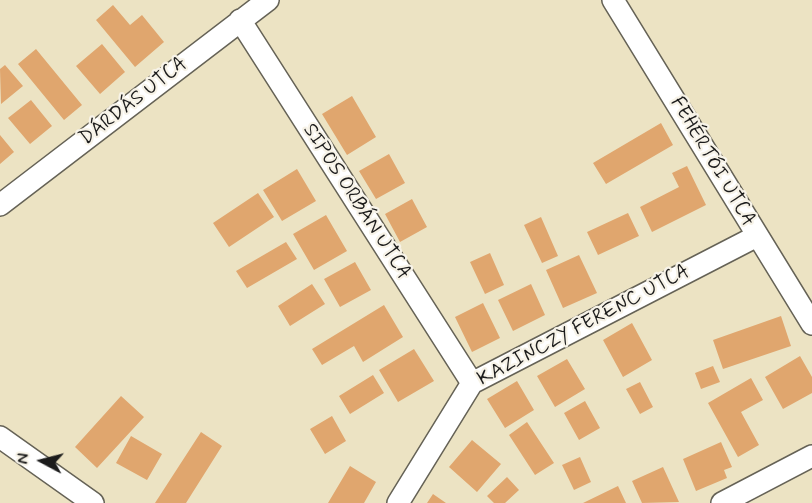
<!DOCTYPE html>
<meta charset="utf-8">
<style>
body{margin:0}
#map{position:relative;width:812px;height:503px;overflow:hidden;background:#ece3c3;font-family:Mynerve,sans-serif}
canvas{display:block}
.north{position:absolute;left:12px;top:431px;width:60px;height:60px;-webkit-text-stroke:4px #f7f3e8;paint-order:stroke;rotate:277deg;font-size:16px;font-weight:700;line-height:24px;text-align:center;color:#1c1c1c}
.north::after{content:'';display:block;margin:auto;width:21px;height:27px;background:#1c1c1c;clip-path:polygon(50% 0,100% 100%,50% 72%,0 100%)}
</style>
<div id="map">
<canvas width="812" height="503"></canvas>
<div class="north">N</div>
</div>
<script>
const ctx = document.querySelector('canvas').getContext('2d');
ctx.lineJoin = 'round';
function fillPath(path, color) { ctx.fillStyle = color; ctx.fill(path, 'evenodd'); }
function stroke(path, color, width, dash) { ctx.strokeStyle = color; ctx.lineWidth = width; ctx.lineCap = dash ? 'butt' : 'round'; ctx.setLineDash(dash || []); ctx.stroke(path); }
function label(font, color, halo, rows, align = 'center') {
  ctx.font = font + ' Mynerve,sans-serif'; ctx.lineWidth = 4.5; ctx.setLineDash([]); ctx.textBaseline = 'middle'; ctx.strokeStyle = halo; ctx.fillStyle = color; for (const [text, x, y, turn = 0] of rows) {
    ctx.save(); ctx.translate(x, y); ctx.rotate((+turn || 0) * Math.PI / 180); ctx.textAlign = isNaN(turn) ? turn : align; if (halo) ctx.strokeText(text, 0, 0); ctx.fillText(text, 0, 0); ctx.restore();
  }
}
fillPath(new Path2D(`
 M113,5L130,25L142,15L164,42L135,67L96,20Z
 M102,44L125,72L100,94L76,66Z
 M36,49L82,105L64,120L18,64Z
 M5,65L23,86L1,104L0,69Z
 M352,96L376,137L347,155L322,114Z
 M31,100L52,126L30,144L8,118Z
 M661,123L673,145L606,184L593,163Z
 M0,135L14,152L0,164Z
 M389,154L405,183L376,199L359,171Z
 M687,166L706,205L652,232L640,207L679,187L672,173Z
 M297,169L316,201L282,221L263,190Z
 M258,193L274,217L229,247L213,223Z
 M412,199L427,227L400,242L385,214Z
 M628,213L639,236L598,255L587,232Z
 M326,215L347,251L314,270L293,234Z
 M541,217L558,256L542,263L524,225Z
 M286,242L297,259L247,288L236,271Z
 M490,253L504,285L485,294L470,262Z
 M579,255L597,293L563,308L546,270Z
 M355,262L371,290L340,307L324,279Z
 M312,284L325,304L290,326L278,306Z
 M531,284L545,315L513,331L498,300Z
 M483,303L500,338L472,352L455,317Z
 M384,305L403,337L363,362L354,346L322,365L312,349Z
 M781,316L791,346L723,369L713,340Z
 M632,323L652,360L623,377L603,340Z
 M414,349L434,381L398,402L379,370Z
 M800,356L812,377V393L783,409L765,377Z
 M567,359L585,389L555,407L537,376Z
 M713,366L720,382L701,389L695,373Z
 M373,375L384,393L350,414L339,396Z
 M751,378L763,400L741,412L759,445L738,457L708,403Z
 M517,381L534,410L505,428L487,399Z
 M640,382L653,407L640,414L626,389Z
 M121,396L144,417L97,468L75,447Z
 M585,401L600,428L579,440L564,413Z
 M332,416L346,441L325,454L310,429Z
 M527,422L554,463L535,475L509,435Z
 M201,432L222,446L186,503H155Z
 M131,436L162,454L147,480L116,463Z
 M472,440L501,464L477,492L449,467Z
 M721,442L732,467L724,470L727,478L696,491L683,459Z
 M580,457L591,482L574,490L562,465Z
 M350,466L376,482L364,503H328Z
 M663,467L679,502L642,503L632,481Z
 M507,477L519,490L505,503H494L487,496Z
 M618,486L626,503H583Z
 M433,494L446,503H427Z`), '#e0a66e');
const minor = new Path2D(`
 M613,0L812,324
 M240,20L472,383
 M0,205L268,0
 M0,437L93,503
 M398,503L472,383L757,236
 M722,503L812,456`);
stroke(minor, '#656256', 24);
stroke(minor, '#fff', 21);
label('20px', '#1c1c1c', '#f7f3e8', [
 ["DÁRDÁS UTCA",134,102,-38],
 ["FEHÉRTÓI UTCA",712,162,59],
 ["SIPOS ORBÁN UTCA",356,202,57],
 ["KAZINCZY FERENC UTCA",584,326,-28]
]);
</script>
